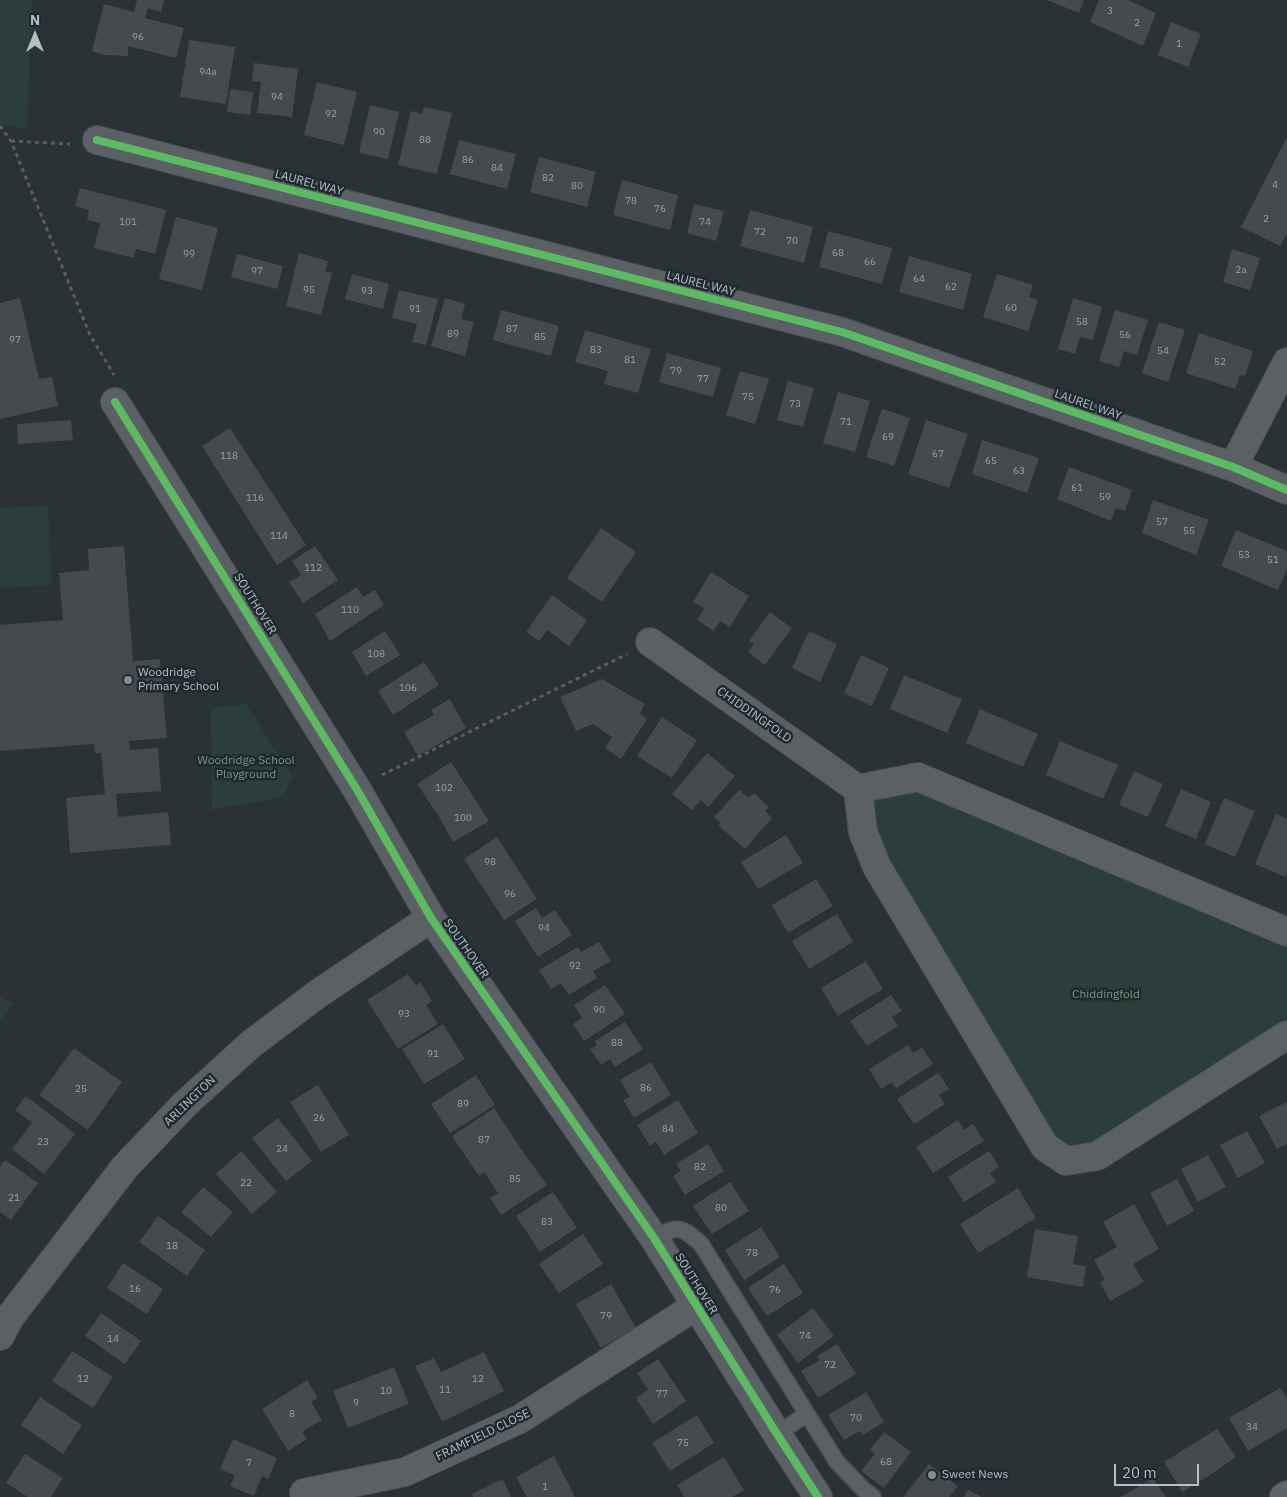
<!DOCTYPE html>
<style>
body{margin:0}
#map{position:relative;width:1287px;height:1497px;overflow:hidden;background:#2b3236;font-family:"IBM Plex Sans",sans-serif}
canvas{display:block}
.north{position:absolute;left:10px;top:10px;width:50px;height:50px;-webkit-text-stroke:4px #1e2930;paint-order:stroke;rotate:0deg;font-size:14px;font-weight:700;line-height:20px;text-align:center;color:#b5bfc6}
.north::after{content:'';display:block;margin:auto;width:18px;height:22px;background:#b5bfc6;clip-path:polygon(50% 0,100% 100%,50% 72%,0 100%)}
.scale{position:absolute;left:1114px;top:1464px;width:85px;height:22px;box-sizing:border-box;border:2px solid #b5bfc6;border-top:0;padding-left:6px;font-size:15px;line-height:18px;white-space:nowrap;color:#b5bfc6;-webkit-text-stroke:4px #1e2930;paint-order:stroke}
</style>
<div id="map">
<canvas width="1287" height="1497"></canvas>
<div class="north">N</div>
<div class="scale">20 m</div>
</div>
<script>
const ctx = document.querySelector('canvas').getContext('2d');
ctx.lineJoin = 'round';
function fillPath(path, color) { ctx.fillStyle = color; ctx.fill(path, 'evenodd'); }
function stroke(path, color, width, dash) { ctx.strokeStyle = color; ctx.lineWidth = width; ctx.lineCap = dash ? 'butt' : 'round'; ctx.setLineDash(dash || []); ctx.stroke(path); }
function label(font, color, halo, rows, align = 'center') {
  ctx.font = font + ' "IBM Plex Sans",sans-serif'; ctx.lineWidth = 5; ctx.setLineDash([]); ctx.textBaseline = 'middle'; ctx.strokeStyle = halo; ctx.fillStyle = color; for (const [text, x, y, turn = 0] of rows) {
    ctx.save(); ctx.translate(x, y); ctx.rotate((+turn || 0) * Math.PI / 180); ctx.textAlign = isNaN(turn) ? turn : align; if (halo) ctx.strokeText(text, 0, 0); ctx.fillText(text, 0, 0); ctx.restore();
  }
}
fillPath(new Path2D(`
 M0,0H33L30,42L27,129L0,124Z
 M48,505L52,585L0,588V508Z
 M246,704L293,777L283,797L212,810L211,707Z
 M896,789H925L1287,943V1017L1096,1143L1074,1147L1055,1138L875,844L871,805Z
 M0,996L14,1003L0,1023Z`), '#2b3e3b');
fillPath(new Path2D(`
 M137,0H164L161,12L148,8L145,18L184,28L176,58L128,46V56L104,55L92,51L104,4L134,12Z
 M1047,0H1084L1079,13Z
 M1099,0H1128L1156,13L1143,46L1090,22Z
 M1171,22L1201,34L1188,67L1158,55Z
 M189,40L235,47L226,104L180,97Z
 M254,63L298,69L292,117L257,113L261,82L252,81Z
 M317,82L357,92L344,145L304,135Z
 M230,89L253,92L250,115L227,112Z
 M370,105L399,112L388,159L359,153Z
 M424,107L452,113L437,174L398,165L411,111L422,114Z
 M1287,137V233L1280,246L1241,227Z
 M459,140L516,154L507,189L450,174Z
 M539,157L596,172L587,207L530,192Z
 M622,180L678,195L670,230L613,215Z
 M80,188L166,210L155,254L136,249L134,258L94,248L100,223L87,220L89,210L75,206Z
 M694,204L724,211L716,241L687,233Z
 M750,210L813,227L804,263L740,246Z
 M176,217L218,228L202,290L159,279Z
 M828,231L892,248L882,284L819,267Z
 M1232,249L1260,258L1250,290L1223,282Z
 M299,253L328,261L325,271L332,273L321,315L286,306Z
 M237,254L283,266L277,289L231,277Z
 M909,256L972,274L963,310L899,292Z
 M352,274L389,284L383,309L345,299Z
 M997,274L1033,285L1029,297L1038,300L1028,331L983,317Z
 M399,290L438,299L426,345L412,342L417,324L392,318Z
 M20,298L39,379L52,377L58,406L0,419V303Z
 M445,298L465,304L461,319L474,322L465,356L431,346Z
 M1073,298L1102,307L1093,340L1080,337L1075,354L1058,349Z
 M501,310L559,326L551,356L493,340Z
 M1115,310L1148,320L1137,355L1124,351L1119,367L1099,361Z
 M1159,322L1185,330L1168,382L1142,373Z
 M585,330L651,349L638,393L604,384L608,371L575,362Z
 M1199,333L1253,351L1245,376L1240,375L1235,389L1186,373Z
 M667,353L721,368L713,397L659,382Z
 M740,371L769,379L755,424L726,415Z
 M788,381L814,388L803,427L777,420Z
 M838,392L870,401L855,452L823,443Z
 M882,409L910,418L894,466L866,457Z
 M71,420L73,440L18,444L17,424Z
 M926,420L968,434L949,488L908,474Z
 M230,428L306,545L277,565L202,446Z
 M982,440L1039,458L1027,493L972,474Z
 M1069,467L1132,490L1125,511L1116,508L1111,521L1057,499Z
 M1153,500L1209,520L1196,555L1142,533Z
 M601,528L636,552L602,602L567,578Z
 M1236,530L1287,551V569L1278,590L1221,566Z
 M124,546L133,661L160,659L167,738L129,741L130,750L158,748L161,791L116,794L118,817L168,812L171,845L70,853L66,798L105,794L101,753H95L94,744L0,751V625L63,620L59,573L89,570L88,549Z
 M315,546L338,580L303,603L289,582L301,575L292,561Z
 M711,572L749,596L730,627L720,621L714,631L697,620L704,608L693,602Z
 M357,587L363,597L375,590L384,605L330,641L315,614Z
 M552,595L587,620L569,646L547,630L539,641L526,632Z
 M770,612L792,628L765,665L748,652L754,644L749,641Z
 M385,631L400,655L366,676L352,652Z
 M809,631L837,644L820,682L792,668Z
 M861,655L889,668L872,706L844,693Z
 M424,662L439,685L393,715L378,691Z
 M904,675L962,699L947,733L890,709Z
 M602,679L645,704L640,713L647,719L621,759L605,748L612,737L593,724L576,731L560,697Z
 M450,699L466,728L418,756L404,732L434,715L431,710Z
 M980,709L1038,734L1023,767L966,743Z
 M662,717L697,740L672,778L637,756Z
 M1060,741L1118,765L1103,799L1046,775Z
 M707,753L735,776L708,807L701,800L692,810L672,794Z
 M451,762L489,821L453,842L438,815L417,784Z
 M1134,771L1163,784L1148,817L1119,805Z
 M1181,789L1211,802L1196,839L1165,826Z
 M739,790L749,798L754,793L769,807L765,811L772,818L745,849L718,825L721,823L714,817Z
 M1224,798L1255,811L1235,857L1205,844Z
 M1276,814L1287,819V873L1285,877L1255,864Z
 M786,835L803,863L758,889L741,862Z
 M497,837L537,899L504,920L464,859Z
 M816,879L833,906L788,933L772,905Z
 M536,908L542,918L555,910L572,935L538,957L515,921Z
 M837,914L853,942L809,969L792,941Z
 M599,942L611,961L593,971L597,978L569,995L561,983L551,989L539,970L578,947L581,952Z
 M866,961L883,989L838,1016L821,988Z
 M408,974L416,986L420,982L432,1001L426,1005L438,1024L398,1049L367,1000Z
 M605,985L625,1014L584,1041L573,1024L582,1018L574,1005Z
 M891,995L902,1011L892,1017L898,1026L867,1046L850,1021Z
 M625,1022L643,1049L615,1067L610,1059L601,1065L590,1049L597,1045L595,1041Z
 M443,1024L465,1059L424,1084L402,1049Z
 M908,1045L913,1053L922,1047L933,1064L896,1088L892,1082L881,1089L869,1069Z
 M74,1048L122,1082L88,1130L39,1095Z
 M651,1062L671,1095L634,1118L623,1100L630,1097L620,1080Z
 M938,1073L949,1089L939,1095L945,1104L914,1124L897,1099Z
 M476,1075L495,1105L450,1133L431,1104Z
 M318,1085L349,1135L321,1152L290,1102Z
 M26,1096L75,1134L44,1174L12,1149L32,1123L15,1110Z
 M678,1100L698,1133L664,1155L656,1142L650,1146L637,1125Z
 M1287,1102V1144L1277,1149L1259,1116Z
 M494,1108L521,1149L547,1185L501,1215L490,1198L498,1193L484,1172L479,1176L452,1136Z
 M278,1118L312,1161L286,1181L252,1138Z
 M958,1120L964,1130L973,1124L984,1141L933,1173L916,1147Z
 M1247,1131L1265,1163L1238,1178L1220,1145Z
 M708,1144L724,1171L685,1195L673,1176L681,1171L676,1164Z
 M241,1151L277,1192L252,1214L216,1174Z
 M989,1151L999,1167L990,1173L996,1182L964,1202L948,1177Z
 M1208,1155L1226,1187L1198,1202L1181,1169Z
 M5,1160L38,1183L11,1220L0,1212V1167Z
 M1177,1179L1194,1211L1167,1226L1150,1193Z
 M730,1182L749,1211L712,1234L693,1206Z
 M203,1187L233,1212L211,1237L181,1212Z
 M1018,1188L1036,1218L978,1253L960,1224Z
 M553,1192L577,1228L540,1252L516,1216Z
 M1134,1204L1159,1249L1133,1264L1144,1282L1110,1301L1100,1282L1105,1280L1094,1260L1117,1247L1103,1222Z
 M158,1216L205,1250L187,1276L139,1242Z
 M761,1227L780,1257L744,1280L725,1250Z
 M1035,1229L1078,1236L1073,1264L1086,1266L1083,1287L1027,1277Z
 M583,1234L603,1264L559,1293L539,1264Z
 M123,1263L163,1289L147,1314L107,1288Z
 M784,1264L803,1293L767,1316L748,1288Z
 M611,1284L636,1328L601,1348L576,1304Z
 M813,1308L834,1336L798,1363L777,1335Z
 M101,1313L141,1341L125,1364L85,1336Z
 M837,1344L856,1374L818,1398L801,1371L820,1360L817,1356Z
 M72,1351L113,1377L93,1408L52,1381Z
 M484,1352L504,1391L442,1422L415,1366L434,1358L441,1372Z
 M658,1359L686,1401L653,1424L636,1398L648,1390L637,1373Z
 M394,1367L409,1404L348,1428L333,1391Z
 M307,1380L318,1398L311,1402L322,1420L302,1432L307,1439L288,1451L262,1409Z
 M1280,1388L1287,1398V1428L1248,1451L1229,1418Z
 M866,1392L884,1422L863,1435L860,1431L844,1440L828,1415Z
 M40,1397L82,1425L63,1454L21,1425Z
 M697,1415L714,1443L670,1471L652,1443Z
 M1217,1429L1236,1457L1207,1477L1182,1492L1164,1462Z
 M884,1432L911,1452L884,1488L861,1471L875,1454L870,1450Z
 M233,1439L277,1458L268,1479L262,1476L254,1496L230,1486L235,1475L220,1469Z
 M25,1454L63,1478L51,1497H28L6,1483Z
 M554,1456L575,1497H527L516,1477Z
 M724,1457L744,1490L732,1497H684L677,1485Z
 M929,1464L958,1486L949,1497H903Z
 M1153,1478L1166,1497H1120L1128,1493Z
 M503,1479L511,1497H473L472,1494Z
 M968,1490L982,1497H964Z`), '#444a4e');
const lane = new Path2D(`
 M654,1238C678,1225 681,1226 701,1244L837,1462L863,1489L873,1497
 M777,1434L807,1414`);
const street = new Path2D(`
 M97,140L842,332L1233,467L1287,490
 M115,402L356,788L431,918L654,1238L777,1434L818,1497
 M1233,467L1287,362
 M650,642L858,789L918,777L1287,932
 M858,789L863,832L877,867L1045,1147L1066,1161L1097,1156L1287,1035
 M0,1336L10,1317L125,1167L185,1104L251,1044L319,993L431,918
 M304,1493L405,1472L520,1419L696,1306`);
const secondary = new Path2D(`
 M1284,1497L1287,1495`);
stroke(lane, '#484e51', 18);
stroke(street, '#484e51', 30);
stroke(secondary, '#484e51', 30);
stroke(new Path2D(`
 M0,126L11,141L90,335L114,375
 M11,141L70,144
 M382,775L627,654`), '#595f61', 3, [4, 4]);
stroke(lane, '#5a6064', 15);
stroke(street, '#5a6064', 28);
stroke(secondary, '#5f6468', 28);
stroke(new Path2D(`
 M97,140L842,332L1233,467L1287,490
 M115,402L356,788L431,918L654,1238L777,1434L818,1497`), '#5cba63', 8);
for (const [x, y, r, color] of [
 [128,680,5,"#858e94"],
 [932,1475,5,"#858e94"]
]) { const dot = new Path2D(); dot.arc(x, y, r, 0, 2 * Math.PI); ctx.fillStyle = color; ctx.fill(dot); stroke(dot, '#1e2930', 2); }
label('10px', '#99a2a8', null, [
 ["3",1110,11],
 ["2",1137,23],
 ["96",138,37],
 ["1",1179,44],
 ["94a",208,72],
 ["94",277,97],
 ["92",331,114],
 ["90",379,132],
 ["88",425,140],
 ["86",468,160],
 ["84",497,168],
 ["82",548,178],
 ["4",1275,185],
 ["80",577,186],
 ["78",631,201],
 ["76",660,209],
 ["2",1266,219],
 ["101",128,222],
 ["74",705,222],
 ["72",760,232],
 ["70",792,241],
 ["68",838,253],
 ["99",189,254],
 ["66",870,262],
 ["2a",1241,270],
 ["97",257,271],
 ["64",919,279],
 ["62",951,287],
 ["95",309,290],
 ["93",367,291],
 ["60",1011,308],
 ["91",415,309],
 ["58",1082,322],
 ["87",512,329],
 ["89",453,334],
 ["56",1125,335],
 ["85",540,337],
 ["97",15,340],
 ["83",596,350],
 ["54",1163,351],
 ["81",630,360],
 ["52",1220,362],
 ["79",676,371],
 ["77",703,379],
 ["75",748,397],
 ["73",795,404],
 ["71",846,422],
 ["69",888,437],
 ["67",938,454],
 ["118",229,456],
 ["65",991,461],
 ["63",1019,471],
 ["61",1077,488],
 ["59",1105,497],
 ["116",255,498],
 ["57",1162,522],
 ["55",1189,531],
 ["114",279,536],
 ["53",1244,555],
 ["51",1273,560],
 ["112",313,568],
 ["110",350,610],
 ["108",376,654],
 ["106",408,688],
 ["102",444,788],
 ["100",463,818],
 ["98",490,862],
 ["96",510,894],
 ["94",544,928],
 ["92",575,966],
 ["90",599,1010],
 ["93",404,1014],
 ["88",617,1043],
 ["91",433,1054],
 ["86",646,1088],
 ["25",81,1089],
 ["89",463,1104],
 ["26",319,1118],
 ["84",668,1129],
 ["87",484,1140],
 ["23",43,1142],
 ["24",282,1149],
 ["82",700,1167],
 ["85",515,1179],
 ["22",246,1183],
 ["21",14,1198],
 ["80",721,1208],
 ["83",547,1222],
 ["18",172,1246],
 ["78",752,1253],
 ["16",135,1289],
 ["76",775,1290],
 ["79",606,1316],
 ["74",805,1336],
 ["14",113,1339],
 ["72",830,1365],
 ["12",83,1379],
 ["12",478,1379],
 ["11",445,1390],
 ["10",386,1391],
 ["77",662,1394],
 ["9",356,1403],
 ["8",292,1414],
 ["70",856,1418],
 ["34",1252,1427],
 ["75",683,1443],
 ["68",886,1462],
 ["7",249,1463],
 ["1",545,1487]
]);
label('12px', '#b5bfc6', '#1e2930', [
 ["LAUREL WAY",309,183,15],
 ["LAUREL WAY",701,284,14],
 ["LAUREL WAY",1088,405,19],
 ["SOUTHOVER",255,604,58],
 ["CHIDDINGFOLD",754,715,35],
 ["SOUTHOVER",466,949,55],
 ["ARLINGTON",190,1101,-44],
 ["SOUTHOVER",696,1284,58],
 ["FRAMFIELD CLOSE",483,1435,-26]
]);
label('12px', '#b5bfc6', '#1e2930', [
 ["Woodridge",138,673],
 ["Primary School",138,687],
 ["Sweet News",942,1475]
], 'left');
label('12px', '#759a76', '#1e2930', [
 ["Woodridge School",246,761],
 ["Playground",246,775],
 ["Chiddingfold",1106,995]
]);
</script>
